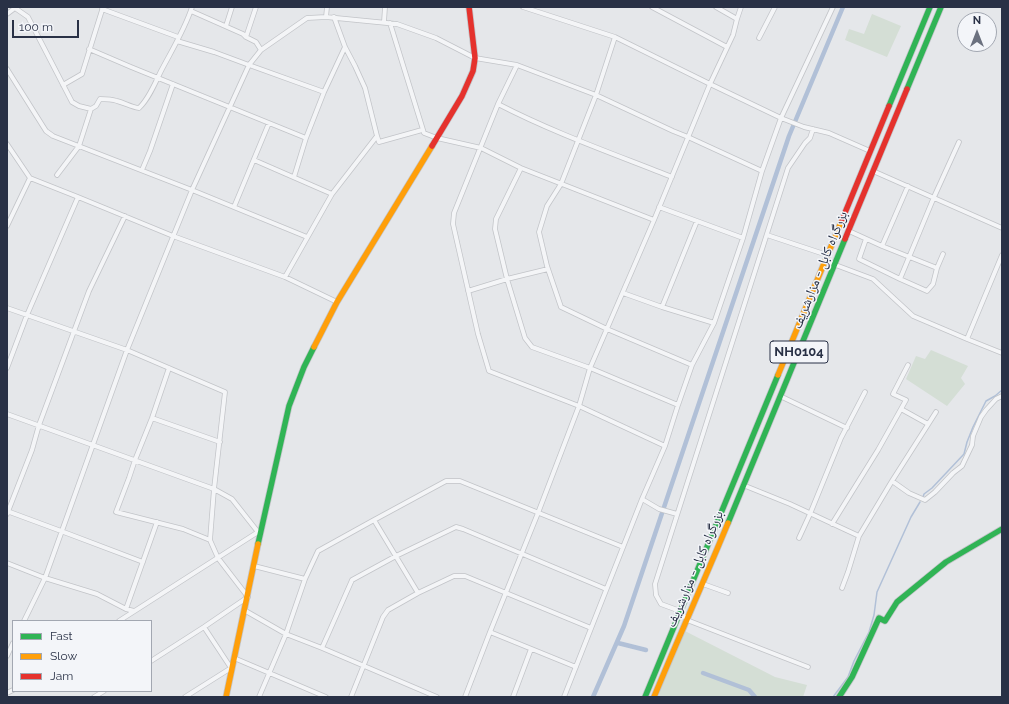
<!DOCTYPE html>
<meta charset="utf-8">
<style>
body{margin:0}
#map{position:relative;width:1009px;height:704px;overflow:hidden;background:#e5e7ea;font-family:Raleway,sans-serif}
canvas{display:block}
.frame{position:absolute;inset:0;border:8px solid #293146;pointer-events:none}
.legend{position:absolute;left:12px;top:620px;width:140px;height:72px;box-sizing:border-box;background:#f3f5f9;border:1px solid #a2a7b1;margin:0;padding:5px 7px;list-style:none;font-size:12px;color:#293146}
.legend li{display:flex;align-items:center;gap:8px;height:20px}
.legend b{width:20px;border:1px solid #a2a7b1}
.north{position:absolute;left:957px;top:12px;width:40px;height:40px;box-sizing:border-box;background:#f3f5f9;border:1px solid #a2a7b1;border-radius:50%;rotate:0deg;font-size:11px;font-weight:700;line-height:16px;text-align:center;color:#293146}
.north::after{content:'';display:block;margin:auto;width:14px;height:18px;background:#6b717f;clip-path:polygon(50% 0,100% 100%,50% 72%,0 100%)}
.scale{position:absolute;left:12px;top:20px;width:67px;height:18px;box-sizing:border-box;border:2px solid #293146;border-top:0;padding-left:5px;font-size:12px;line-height:14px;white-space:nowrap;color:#293146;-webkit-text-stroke:3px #f3f5f9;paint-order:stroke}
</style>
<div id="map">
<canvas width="1009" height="704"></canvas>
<div class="frame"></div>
<ul class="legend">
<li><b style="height:5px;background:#30b455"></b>Fast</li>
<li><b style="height:5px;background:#ff9f0a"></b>Slow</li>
<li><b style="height:5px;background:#e5322d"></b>Jam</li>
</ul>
<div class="north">N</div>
<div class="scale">100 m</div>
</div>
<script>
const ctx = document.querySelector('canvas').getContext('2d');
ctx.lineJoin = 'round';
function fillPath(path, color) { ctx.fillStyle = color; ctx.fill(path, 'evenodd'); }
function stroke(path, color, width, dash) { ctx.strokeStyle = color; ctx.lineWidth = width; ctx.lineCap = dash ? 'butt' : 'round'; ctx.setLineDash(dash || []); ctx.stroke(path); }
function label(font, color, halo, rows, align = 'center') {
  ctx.font = font + ' Raleway,"Noto Naskh Arabic",sans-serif'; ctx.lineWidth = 3; ctx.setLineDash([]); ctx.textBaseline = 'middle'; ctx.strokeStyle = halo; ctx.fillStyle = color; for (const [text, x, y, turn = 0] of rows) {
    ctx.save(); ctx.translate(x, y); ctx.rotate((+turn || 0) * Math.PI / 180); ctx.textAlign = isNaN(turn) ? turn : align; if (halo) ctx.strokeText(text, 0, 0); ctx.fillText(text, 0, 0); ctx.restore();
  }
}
fillPath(new Path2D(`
 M872,14L901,26L887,57L845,40L849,29L864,34Z
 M931,350L968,366L961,378L965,384L947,406L906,379L916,356L925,359Z
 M681,629L775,677L807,685L803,697H654Z`), '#d4ded5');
stroke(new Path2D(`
 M923,497L924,494L932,488L964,454L967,442L973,427L986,401L995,396L1002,390
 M833,697L848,677L854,661L869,632L874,615L877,592L911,517L920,502`), '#b1c0d7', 1.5);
stroke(new Path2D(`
 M618,643L646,650
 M703,673L749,690L755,697
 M593,697L624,626L789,136L843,7`), '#b1c0d7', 4.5);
const street = new Path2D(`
 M523,7L615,37L710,84L781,118L804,127L829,133L870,151
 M652,7L727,47
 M716,7L737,19
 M15,8L28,17L72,102L79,106L91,109L79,146L57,175
 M102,9L178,37
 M191,11L243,34L246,37L256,42L261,50
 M7,14L15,8V7
 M326,17L327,7
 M384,22L385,7
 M390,23L424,133L437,138L481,148L521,168L654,220
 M226,26L232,7
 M246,37L256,7
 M615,37L596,95L561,184L547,206L539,232L547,266L561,307L607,329L692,365
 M759,38L775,7
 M177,41L214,52L249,65L324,92
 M89,49L131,67L306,138
 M517,65L498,104L454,213L453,224L478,334L489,371L579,406L665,446
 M7,69L46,131L53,136L192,190L307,237
 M63,85L82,74L103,7
 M498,104C554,133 614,154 672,177
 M91,109L96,106L100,99C106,99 111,99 117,101C125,103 131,107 139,108C149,99 155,83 161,71C172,50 185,29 192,7
 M377,136L379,142L422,130
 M7,144L30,178
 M254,160L332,194
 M521,168L496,219L495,229L507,279L525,338L532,347L590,368L678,405
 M142,170L150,151L173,84
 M873,171L1002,228
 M294,177L306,138L324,92L345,47
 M234,207L269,123
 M659,207L743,238
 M7,226L30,178L78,197L173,236L285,277L337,302
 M849,231L882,246L937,268
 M767,235L827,255
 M866,239L859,259L900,279L927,291L933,284L937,268L943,254
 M882,246L908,186
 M825,261L873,279L913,316L967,339L1002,353
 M285,277L332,194L377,136L365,88L355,66L345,47L334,17
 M900,279L934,197L959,142
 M468,291L507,279L548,269
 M623,293L662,307L714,323
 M662,307L697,221
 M7,308L127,350L225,392L214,489L210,540L218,558L248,597L204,627L151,661
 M967,339L1002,255
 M7,368L27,315L78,197
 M169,368L152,418L135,460L129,478L116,512L183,529L210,540
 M780,396L847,428
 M901,409L928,424
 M7,414L214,489L232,499L258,532
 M152,418L220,442
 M892,481L909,493L925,500L935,492L953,473L962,466L972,445L973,436L981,417L986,410L996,399L1002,396
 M743,485L790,504L859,536
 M642,499L659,509L677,514
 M7,511L61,531L143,562
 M7,514L32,450L39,425L89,291L125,216
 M832,524L878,450L906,400L893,394L908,365
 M799,538L810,514L841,438L865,392
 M7,563L45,578L97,594L126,609L134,611
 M254,566L305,579
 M703,584L728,593
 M842,588L848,572L859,536L892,481L936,412
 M418,593L454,576H465L591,628
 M126,609L157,522
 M244,610L286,634L322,648L437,697
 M24,621L45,578L127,350L192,190L249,65L261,50L307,18L326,17L397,24L436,38L475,58L517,65L596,95L673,131L688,137L762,171
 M119,621L258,532
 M490,632L576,667
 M322,648L352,580L396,556L456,527L463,529L606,589
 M7,656L13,643
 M234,658L326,697
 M808,667L687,620L680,611L661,604L656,595L655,584L788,168L805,143L810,138L813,129
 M7,693L13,690
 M94,697L104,691
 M185,697L231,668L204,627
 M259,697L286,634L305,579L318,551L374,520
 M351,697L383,617L388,610L418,593L374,520L446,481H460L623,547
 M465,697L490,632L538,513L579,406L590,368L654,220L710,84L733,35L737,19L741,7
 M513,697L531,649
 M564,697L642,499L665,446L678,405L692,365L714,323L743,238L762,171L781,118L833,7`);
const fast = new Path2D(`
 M907,89L941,7
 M889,106L930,7
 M728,523L845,239
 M258,544L289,406L304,367L314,347
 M645,697L778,375
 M839,697L852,677L879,618L885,621L897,602L946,562L1002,529`);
const slow = new Path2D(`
 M314,347L337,302L432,146
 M778,375L842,220
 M226,697L258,544
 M654,697C678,639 704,581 728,523`);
const jam = new Path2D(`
 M432,146L462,96L473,71L475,58L469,7
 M842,220L889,106
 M845,239L907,89`);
stroke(street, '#c2c4c8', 5.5);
stroke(fast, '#c2c4c8', 7);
stroke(slow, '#c2c4c8', 7);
stroke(jam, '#c2c4c8', 7);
stroke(street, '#f4f5f7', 4);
stroke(fast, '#30b455', 5.5);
stroke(slow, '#ff9f0a', 5.5);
stroke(jam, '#e5322d', 5.5);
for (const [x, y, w] of [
 [799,352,58]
]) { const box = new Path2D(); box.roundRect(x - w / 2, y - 11, w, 22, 3); ctx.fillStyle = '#f3f5f9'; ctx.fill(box); stroke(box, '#293146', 1); }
label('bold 13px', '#293146', null, [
 ["NH0104",799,352]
]);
label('14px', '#293146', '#f3f5f9', [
 ["بزرگراه کابل - مزارشریف",820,270,-68],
 ["بزرگراه کابل - مزارشریف",695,569,-67]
]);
</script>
